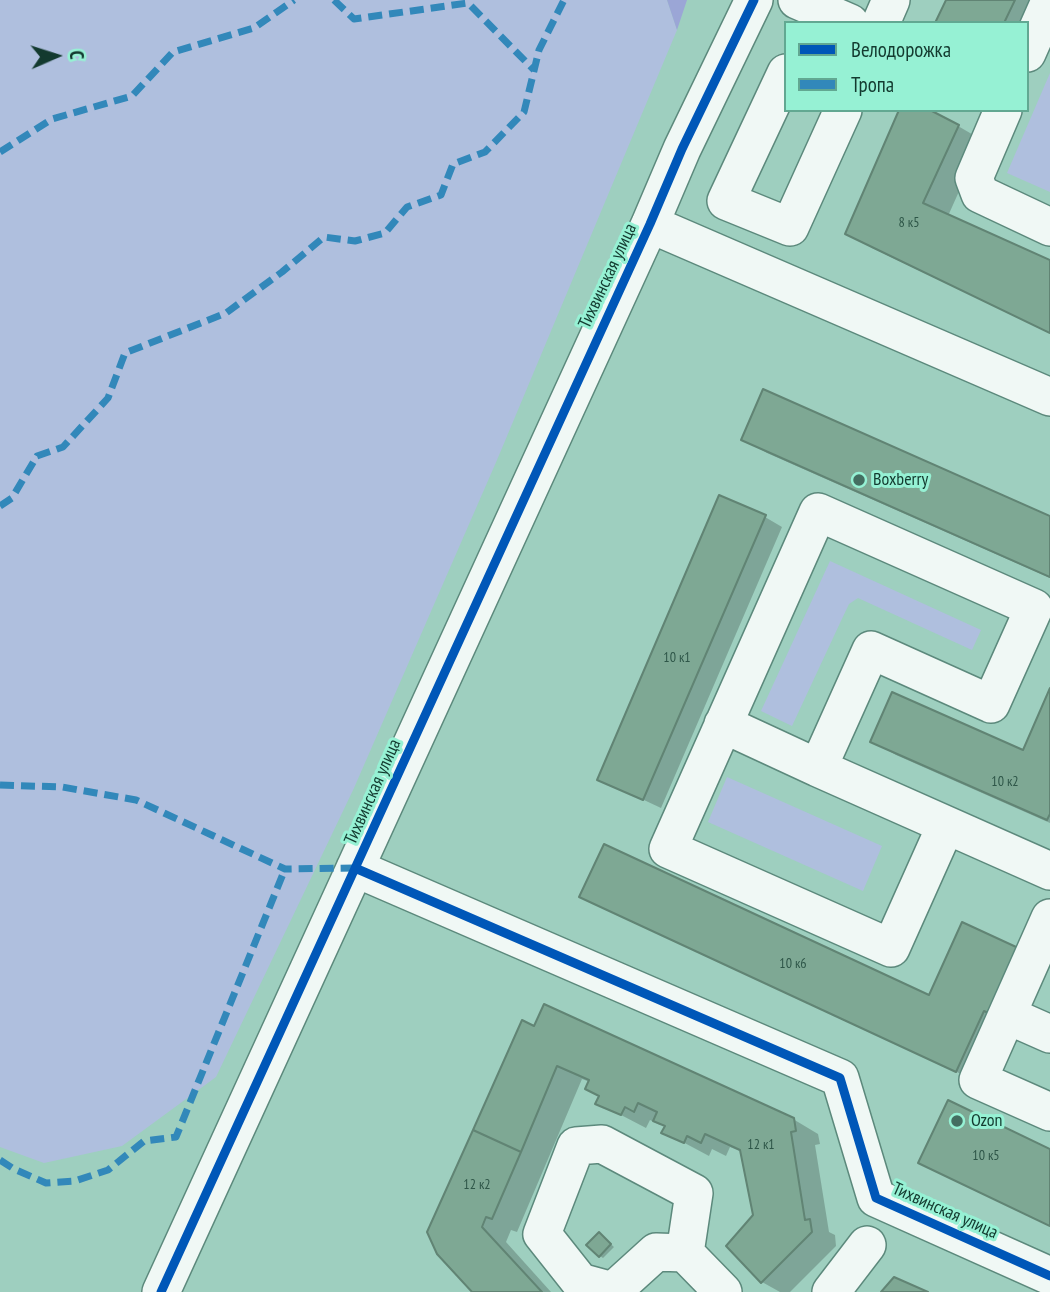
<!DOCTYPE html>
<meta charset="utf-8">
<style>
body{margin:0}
#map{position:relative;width:1050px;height:1292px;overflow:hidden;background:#9ecfbf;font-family:"PT Sans Narrow",sans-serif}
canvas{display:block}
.legend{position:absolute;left:784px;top:21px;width:245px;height:91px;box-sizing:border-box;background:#96f1d4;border:2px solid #62a892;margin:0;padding:9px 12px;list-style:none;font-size:21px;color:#133a2f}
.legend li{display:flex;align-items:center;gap:14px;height:35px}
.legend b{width:35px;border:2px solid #62a892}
.north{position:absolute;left:21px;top:21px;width:70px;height:70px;-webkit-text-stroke:5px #96f1d4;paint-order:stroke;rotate:87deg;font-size:19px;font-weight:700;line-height:28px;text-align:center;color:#133a2f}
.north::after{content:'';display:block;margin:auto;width:24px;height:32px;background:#133a2f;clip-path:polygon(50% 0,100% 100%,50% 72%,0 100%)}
</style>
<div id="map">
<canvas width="1050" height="1292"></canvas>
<ul class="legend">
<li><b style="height:9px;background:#0057b8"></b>Велодорожка</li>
<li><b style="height:9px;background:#3288ba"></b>Тропа</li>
</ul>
<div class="north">С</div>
</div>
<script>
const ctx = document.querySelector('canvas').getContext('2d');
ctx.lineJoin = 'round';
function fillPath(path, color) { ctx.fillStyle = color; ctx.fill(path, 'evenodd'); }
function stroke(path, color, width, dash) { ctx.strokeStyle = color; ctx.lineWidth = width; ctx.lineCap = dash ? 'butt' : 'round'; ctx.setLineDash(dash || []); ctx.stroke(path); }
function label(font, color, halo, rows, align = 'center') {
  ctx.font = font + ' "PT Sans Narrow",sans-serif'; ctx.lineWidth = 6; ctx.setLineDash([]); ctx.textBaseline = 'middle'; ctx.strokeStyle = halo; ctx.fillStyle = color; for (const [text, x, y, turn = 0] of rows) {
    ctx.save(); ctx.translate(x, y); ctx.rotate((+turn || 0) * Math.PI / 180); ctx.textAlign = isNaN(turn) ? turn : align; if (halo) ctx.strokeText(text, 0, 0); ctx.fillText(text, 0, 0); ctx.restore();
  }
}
fillPath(new Path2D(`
 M0,0H667L677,30L497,460L354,788L216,1077L122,1146L44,1163L0,1147Z
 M1050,73V192L1007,173Z
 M830,561L981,630L972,650L858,598L849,604L840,623L792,726L761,711Z
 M727,777L882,846L863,891L708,822Z`), '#afbfde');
fillPath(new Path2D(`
 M667,0H687L677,30Z`), '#9ba6d6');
fillPath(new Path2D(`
 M948,0H1046L1027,23H937Z
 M958,126L982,140L948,216L1050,262V333L872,248L848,233Z
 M743,439L1050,517V578L767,453Z
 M765,517L782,527L661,808L599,779Z
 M1050,692V823L896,755L872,741L1024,752Z
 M599,906L930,997L1026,954L974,1080Z
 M522,1022L793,1119L818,1134L820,1144L815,1145L829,1232L835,1235L836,1246L790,1292H780L762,1282L755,1215L742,1152L730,1147L726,1156L712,1149L709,1156L664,1132L666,1126L660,1123V1125L650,1120L646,1128L598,1103L601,1096L590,1082L582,1079L517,1232L511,1230L506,1242L551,1292H475L439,1253Z
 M1050,1150V1226L944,1176L920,1162Z
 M602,1236L614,1247L603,1258L600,1256Z`), '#0003');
const building = new Path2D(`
 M946,0H1015L1004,23H935Z
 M899,110H930L959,125L923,203L1050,260V333L845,234Z
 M763,389L1050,516V577L741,440Z
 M719,495L766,515L643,800L597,780Z
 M1050,688V814L1047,820L870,742L892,692L1023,750Z
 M604,844L929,995L962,922L1027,952L997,1017L984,1011L956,1072L579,897Z
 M544,1004L794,1118L796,1131L791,1132L805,1220L810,1219L812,1232L761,1283L726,1246L753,1215L740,1150L705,1134L701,1143L687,1136L684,1143L661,1133L665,1126L653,1121L657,1112L638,1103L634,1112L625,1107L621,1115L595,1104L599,1096L585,1089L589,1080L557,1066L521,1152L473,1130L522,1020L534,1026Z
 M948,1100L1050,1149V1226L918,1163Z
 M473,1130L521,1152L492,1219L486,1217L482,1227L542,1292H472L437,1254L427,1232Z
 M599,1232L611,1244L599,1257L586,1245Z
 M894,1277L928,1292H881Z`);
fillPath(building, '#7ea894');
stroke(building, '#618474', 2);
const minor = new Path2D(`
 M797,0L850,23
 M881,23L891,0
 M1027,53L1050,1
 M786,73L726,201L790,227L843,110
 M1003,110L974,178L980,194L1050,227
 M650,224L1050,397
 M723,724L818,768
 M946,825L891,948L668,849L818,512L1034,608L991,704L871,650L818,768L1050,871
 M355,868L840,1078L876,1198L1050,1276
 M1050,918L978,1080L1050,1112
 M1007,1015L1050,1034
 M685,1253L694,1193L602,1144L576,1146L542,1234L580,1282L613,1291L656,1252L685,1253L723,1292
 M161,1292L650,224L682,149L754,0
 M831,1292L867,1245`);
stroke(minor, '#5c897c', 40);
stroke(minor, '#f0f8f5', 37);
stroke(new Path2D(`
 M334,0L354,19L468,3L534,70
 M0,152L52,119L132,96L173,52L254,28L294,0
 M0,506L12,498L37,456L63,447L108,398L125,353L226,313L282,272L324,237L355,241L385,233L407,207L441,195L453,164L485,152L524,112L539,50L564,0
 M0,785L62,787L136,800L285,869L355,868
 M0,1160L14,1169L46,1183L75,1181L108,1170L144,1141L176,1137L285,869`), '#3288ba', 7, [14, 7]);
stroke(new Path2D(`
 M355,868L840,1078L876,1198L1050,1276
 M161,1292L650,224L682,149L754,0`), '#0057b8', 9);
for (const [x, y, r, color] of [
 [859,480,7,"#446e61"],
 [957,1121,7,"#446e61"]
]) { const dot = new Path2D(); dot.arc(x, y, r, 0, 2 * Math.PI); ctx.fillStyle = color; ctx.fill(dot); stroke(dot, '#96f1d4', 2.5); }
label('14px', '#2e5648', null, [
 ["8 к5",909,223],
 ["10 к1",677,658],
 ["10 к2",1005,782],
 ["10 к6",793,964],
 ["12 к1",761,1145],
 ["10 к5",986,1156],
 ["12 к2",477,1185]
]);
label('18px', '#133a2f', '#96f1d4', [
 ["Тихвинская улица",608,276,-65],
 ["Тихвинская улица",373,792,-66],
 ["Тихвинская улица",945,1211,24]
]);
label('18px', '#133a2f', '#96f1d4', [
 ["Boxberry",873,480],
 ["Ozon",971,1121]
], 'left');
</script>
